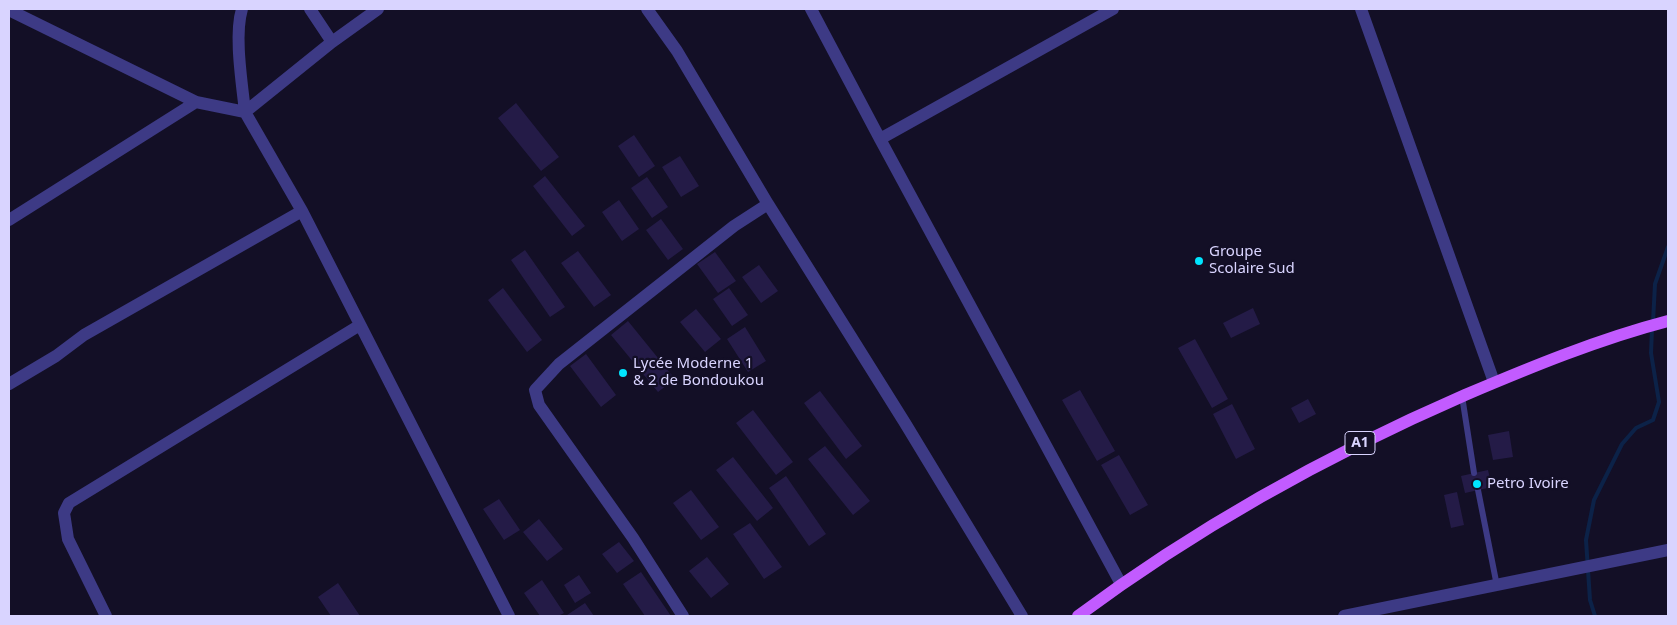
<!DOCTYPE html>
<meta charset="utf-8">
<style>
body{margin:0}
#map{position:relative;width:1677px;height:625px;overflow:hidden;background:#130f26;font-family:"Noto Sans",sans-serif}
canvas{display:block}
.frame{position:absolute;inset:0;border:10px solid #d9d4ff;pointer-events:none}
</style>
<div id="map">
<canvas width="1677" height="625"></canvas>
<div class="frame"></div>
</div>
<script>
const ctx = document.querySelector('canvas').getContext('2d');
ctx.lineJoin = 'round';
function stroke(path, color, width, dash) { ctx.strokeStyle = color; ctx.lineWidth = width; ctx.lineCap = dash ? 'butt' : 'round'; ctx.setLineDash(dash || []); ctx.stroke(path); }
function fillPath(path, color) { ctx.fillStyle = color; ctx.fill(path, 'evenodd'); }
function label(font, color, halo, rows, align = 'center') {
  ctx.font = font + ' "Noto Sans",sans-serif'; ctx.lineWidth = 4.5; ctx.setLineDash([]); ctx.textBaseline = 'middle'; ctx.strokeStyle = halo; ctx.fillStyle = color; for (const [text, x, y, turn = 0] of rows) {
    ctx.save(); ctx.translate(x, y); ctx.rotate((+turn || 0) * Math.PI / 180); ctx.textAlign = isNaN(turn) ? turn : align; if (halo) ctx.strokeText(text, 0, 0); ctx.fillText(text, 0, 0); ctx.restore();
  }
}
stroke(new Path2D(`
 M1653,322L1655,284L1668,247
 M1595,616L1590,600L1586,540L1594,500L1622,444L1636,428L1653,420L1659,402L1651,353L1652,329`), '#0c2248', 4);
fillPath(new Path2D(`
 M516,103L559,157L541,171L498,118Z
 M634,135L655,166L639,177L618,146Z
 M680,156L699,186L681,197L662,167Z
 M545,176L585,226L572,236L533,186Z
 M647,177L668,207L652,218L631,188Z
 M619,200L639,229L622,241L602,212Z
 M661,219L683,249L668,260L646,230Z
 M525,250L565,307L550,317L511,260Z
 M578,251L611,295L594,307L561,263Z
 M715,252L736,281L718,293L697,264Z
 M759,265L778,291L761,303L742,277Z
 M503,288L542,340L527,352L488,300Z
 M729,288L748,315L732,326L713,299Z
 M1253,308L1260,324L1231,338L1223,323Z
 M696,309L721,339L705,352L680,322Z
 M628,321L675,379L658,392L611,335Z
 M745,327L766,361L748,372L727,339Z
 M1195,339L1228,399L1212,408L1178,348Z
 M586,354L616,395L601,407L570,366Z
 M1080,390L1115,451L1097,461L1062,400Z
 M820,391L862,446L846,459L804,403Z
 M1308,399L1316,414L1299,423L1291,408Z
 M1232,404L1255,449L1236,459L1213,414Z
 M753,410L793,462L776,475L736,423Z
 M1509,431L1513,457L1493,460L1488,435Z
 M825,446L870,501L853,515L808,459Z
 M1119,455L1148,505L1130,515L1101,465Z
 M733,457L773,508L757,521L716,470Z
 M1488,470L1492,487L1465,493L1461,476Z
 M786,476L826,534L809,546L769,488Z
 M691,490L719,527L701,540L673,503Z
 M1457,492L1464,525L1451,528L1444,495Z
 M499,499L520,530L504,540L483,509Z
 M539,519L563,549L547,561L523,532Z
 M750,523L782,567L764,579L733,534Z
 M619,542L634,561L617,573L602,554Z
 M707,557L729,584L711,598L689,571Z
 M641,572L671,616H645L623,584Z
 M579,575L591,593L575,603L564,585Z
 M542,580L564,613L558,616H540L524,593Z
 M338,583L360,616H331L318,597Z
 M585,603L594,616H568L567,615Z`), '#241b47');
stroke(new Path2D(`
 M1462,396L1474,473
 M1478,490L1497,586`), '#3d3a85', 6);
stroke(new Path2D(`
 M310,9L332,42
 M378,9L332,42L245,112L302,211L509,616
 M647,9L677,51L768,204L905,423L1022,616
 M811,9L880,139L1121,584
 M1361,9L1494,382
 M9,10L196,102L245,112C242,83 234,35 242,9
 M880,139L1113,9
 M9,220L196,102
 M9,384L56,356L84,335L302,211
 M106,616L68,539L64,513L69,503L360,325
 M683,616L633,538L539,405L535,390L559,364L734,226L768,204`), '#3d3a85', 12);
stroke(new Path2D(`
 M1344,616L1668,550`), '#3d3a85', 12);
stroke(new Path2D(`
 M1078,616C1199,526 1327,455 1465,395C1531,367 1599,339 1668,321`), '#c25bff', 12);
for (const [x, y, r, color] of [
 [1199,261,5,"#00e5ff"],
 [623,373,5,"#00e5ff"],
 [1477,484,5,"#00e5ff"]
]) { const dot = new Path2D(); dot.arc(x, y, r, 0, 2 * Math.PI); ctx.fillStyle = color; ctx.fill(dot); stroke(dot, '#130f26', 2); }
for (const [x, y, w] of [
 [1360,443,30]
]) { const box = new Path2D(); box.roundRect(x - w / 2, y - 11.5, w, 23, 4); ctx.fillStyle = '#130f26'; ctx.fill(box); stroke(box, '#d9d4ff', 1); }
label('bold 14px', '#d9d4ff', null, [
 ["A1",1360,443]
]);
label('15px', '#d9d4ff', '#130f26', [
 ["Groupe",1209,252],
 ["Scolaire Sud",1209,269],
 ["Lycée Moderne 1",633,364],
 ["& 2 de Bondoukou",633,381],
 ["Petro Ivoire",1487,484]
], 'left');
</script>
